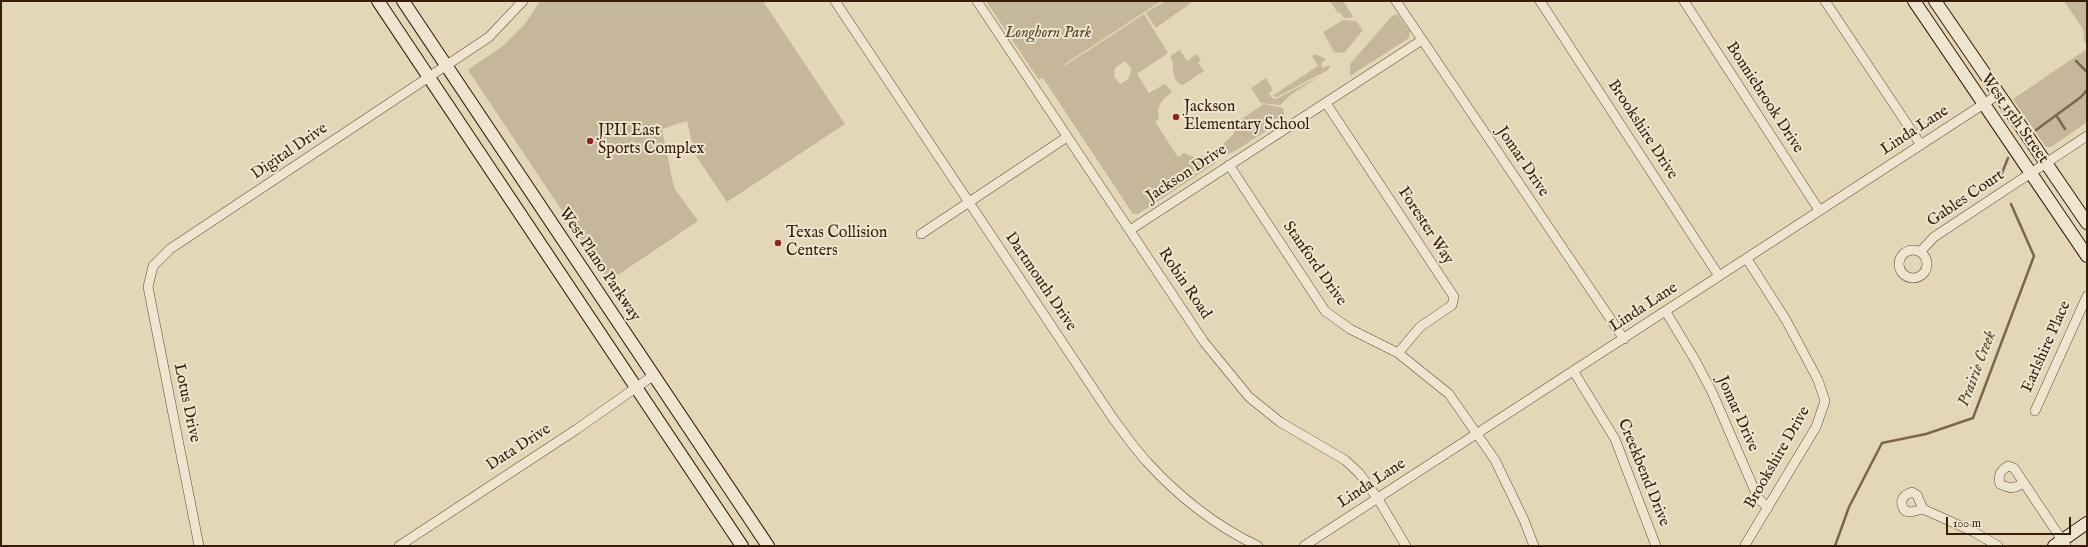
<!DOCTYPE html>
<style>
body{margin:0}
#map{position:relative;width:2088px;height:547px;overflow:hidden;background:#e4d7b7;font-family:"IM FELL English",serif}
canvas{display:block}
.frame{position:absolute;inset:0;border:2px solid #381d0a;pointer-events:none}
.scale{position:absolute;left:1946px;top:517px;width:125px;height:18px;box-sizing:border-box;border:2px solid #381d0a;border-top:0;padding-left:5px;font-size:12px;line-height:14px;white-space:nowrap;color:#381d0a;-webkit-text-stroke:3px #ede5d0;paint-order:stroke}
</style>
<div id="map">
<canvas width="2088" height="547"></canvas>
<div class="frame"></div>
<div class="scale">100 m</div>
</div>
<script>
const ctx = document.querySelector('canvas').getContext('2d');
ctx.lineJoin = 'round';
function fillPath(path, color) { ctx.fillStyle = color; ctx.fill(path, 'evenodd'); }
function stroke(path, color, width, dash) { ctx.strokeStyle = color; ctx.lineWidth = width; ctx.lineCap = dash ? 'butt' : 'round'; ctx.setLineDash(dash || []); ctx.stroke(path); }
function label(font, color, halo, rows, align = 'center') {
  ctx.font = font + ' "IM FELL English",serif'; ctx.lineWidth = 4; ctx.setLineDash([]); ctx.textBaseline = 'middle'; ctx.strokeStyle = halo; ctx.fillStyle = color; for (const [text, x, y, turn = 0] of rows) {
    ctx.save(); ctx.translate(x, y); ctx.rotate((+turn || 0) * Math.PI / 180); ctx.textAlign = isNaN(turn) ? turn : align; if (halo) ctx.strokeText(text, 0, 0); ctx.fillText(text, 0, 0); ctx.restore();
  }
}
fillPath(new Path2D(`
 M540,1H763L845,124L727,202L694,153L687,121L662,129L674,188L698,221L609,281L468,70L504,45L525,24Z
 M986,1H1161L1059,68L1069,63L1144,14L1168,53L1137,74L1149,93L1165,84L1171,90V93C1161,100 1156,107 1159,119L1155,122L1178,157L1184,153L1195,158L1209,154L1215,156L1216,163L1138,214H1133L1043,78L1039,80ZM1125,61L1131,68L1132,67C1129,76 1132,78 1120,84L1114,77L1115,68Z
 M1165,1H1189L1191,3L1156,28L1146,13Z
 M1330,1H1343L1353,16L1350,18H1344L1340,12L1338,13Z
 M2064,1H2087V45L2084,41L2083,29Z
 M1397,14L1410,31L1409,38L1350,76V64L1392,16Z
 M1343,20L1356,21L1363,30L1344,53L1334,52L1323,32Z
 M2087,49V122L2051,147H2046L2013,99Z
 M1180,50L1187,61L1197,54L1201,60L1198,63L1204,71L1183,85C1169,81 1176,66 1170,56Z
 M1315,54L1326,59L1321,64L1323,68L1329,65L1330,66L1328,70L1277,97L1272,96L1318,66L1312,56Z
 M1322,75L1292,94L1280,105L1261,103L1251,88L1266,78L1273,90L1269,93L1272,98L1276,99Z
 M1264,104L1283,108L1285,119L1235,151L1228,154L1224,149V143L1233,135L1236,122L1241,130L1244,128L1240,120Z`), '#c7b79a');
stroke(new Path2D(`
 M2076,61L2087,72
 M2056,115L2065,129
 M2036,130L2081,97L2087,90
 M2002,178V173L2008,158
 M1835,546L1849,507L1882,443L1926,434L1973,418L2034,256L2011,204`), '#7c674e', 2.5);
const street = new Path2D(`
 M835,1L1112,417C1124,433 1135,449 1148,463C1178,496 1217,527 1258,546
 M977,1L1204,342L1249,397L1280,422L1345,460L1359,473L1378,499L1406,546
 M1396,1L1624,339
 M1540,1L1719,276
 M1684,1L1819,210
 M1825,1L1921,145
 M1326,103L1454,297L1452,305L1420,327L1398,353
 M1229,165L1325,311L1350,329L1398,353L1449,394L1495,460L1524,520L1534,546
 M1130,230L1422,40
 M921,234L1067,137
 M1899 264a14 14 0 1 1 28 0a14 14 0 1 1-28 0Z
 M1920,252L1934,237L2087,136
 M1666,312L1695,360L1712,392L1758,498L1768,508
 M1574,372L1615,439L1656,546
 M2035,411L2087,296
 M2023,483C2014,489 2010,489 2000,484C1998,475 2000,471 2008,466L2014,468L2066,546
 M1912,492L1917,495L1923,509L1911,512L1905,511C1899,502 1901,496 1912,492Z
 M1923,509L1974,532L1998,546
 M1745,545L1816,427L1825,401L1818,380L1786,320L1747,259
 M199,546L148,287L153,266L170,249L489,37L523,1
 M399,546L577,429L654,375
 M1304,546L1999,94`);
const secondary = new Path2D(`
 M378,1L742,546
 M403,1L768,546
 M1914,1L2087,256
 M1935,1L2087,223
 M2054,546L2087,523`);
stroke(street, '#634c35', 10);
stroke(secondary, '#381d0a', 14);
stroke(street, '#ede5d0', 9);
stroke(secondary, '#ede5d0', 12);
for (const [x, y, r, color] of [
 [1176,117,4,"#8f2418"],
 [590,141,4,"#8f2418"],
 [778,243,4,"#8f2418"]
]) { const dot = new Path2D(); dot.arc(x, y, r, 0, 2 * Math.PI); ctx.fillStyle = color; ctx.fill(dot); stroke(dot, '#ede5d0', 1.5); }
label('italic 16px', '#5c442e', '#ede5d0', [
 ["Longhorn Park",1048,34]
]);
label('16px', '#381d0a', '#ede5d0', [
 ["Bonniebrook Drive",1764,98,57],
 ["West 15th Street",2014,119,55],
 ["Brookshire Drive",1642,130,57],
 ["Linda Lane",1915,131,-33],
 ["Digital Drive",290,152,-34],
 ["Jomar Drive",1522,162,56],
 ["Jackson Drive",1187,174,-33],
 ["Gables Court",1966,199,-34],
 ["Forester Way",1425,226,57],
 ["Stanford Drive",1314,264,55],
 ["West Plano Parkway",599,265,56],
 ["Dartmouth Drive",1040,282,56],
 ["Robin Road",1184,284,56],
 ["Linda Lane",1644,308,-33],
 ["Earlshire Place",2047,347,-66],
 ["Lotus Drive",186,403,78],
 ["Jomar Drive",1737,414,66],
 ["Data Drive",519,448,-33],
 ["Brookshire Drive",1778,458,-60],
 ["Creekbend Drive",1643,473,68],
 ["Linda Lane",1372,484,-33]
]);
label('16px', '#381d0a', '#ede5d0', [
 ["Jackson",1184,108],
 ["Elementary School",1184,126],
 ["JPII East",598,132],
 ["Sports Complex",598,150],
 ["Texas Collision",786,234],
 ["Centers",786,252]
], 'left');
label('italic 17px', '#604832', '#ede5d0', [
 ["Prairie Creek",1978,369,-69]
]);
</script>
